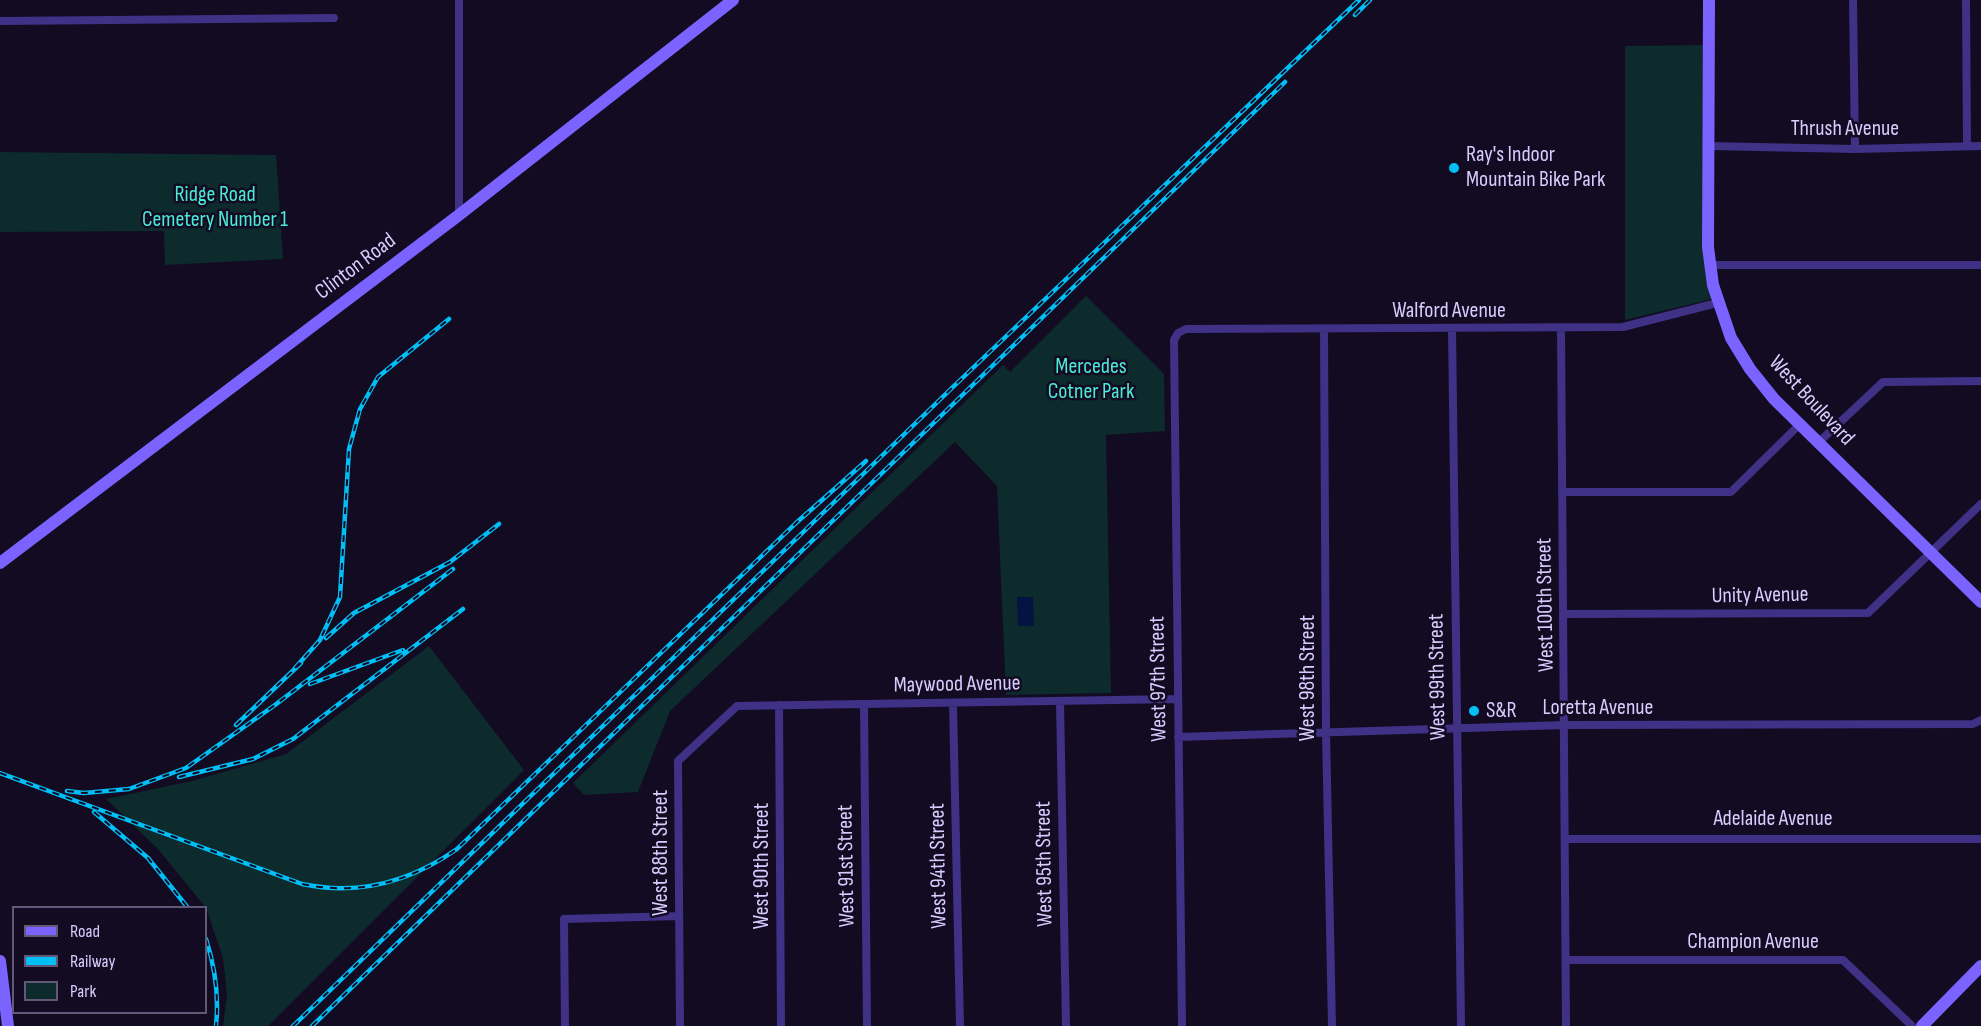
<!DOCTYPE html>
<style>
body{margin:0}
#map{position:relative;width:1981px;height:1026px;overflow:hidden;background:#120b22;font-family:"Sofia Sans Condensed",sans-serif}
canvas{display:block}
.legend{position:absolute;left:12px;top:906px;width:195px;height:108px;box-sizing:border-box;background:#120b22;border:2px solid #61587a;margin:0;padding:8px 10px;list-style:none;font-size:18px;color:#d8ccff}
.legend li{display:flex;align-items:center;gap:12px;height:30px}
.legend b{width:30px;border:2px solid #61587a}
</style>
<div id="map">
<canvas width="1981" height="1026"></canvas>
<ul class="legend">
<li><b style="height:8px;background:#7b63ff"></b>Road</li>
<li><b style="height:8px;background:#00bff7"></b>Railway</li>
<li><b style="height:16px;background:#0d2a2c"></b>Park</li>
</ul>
</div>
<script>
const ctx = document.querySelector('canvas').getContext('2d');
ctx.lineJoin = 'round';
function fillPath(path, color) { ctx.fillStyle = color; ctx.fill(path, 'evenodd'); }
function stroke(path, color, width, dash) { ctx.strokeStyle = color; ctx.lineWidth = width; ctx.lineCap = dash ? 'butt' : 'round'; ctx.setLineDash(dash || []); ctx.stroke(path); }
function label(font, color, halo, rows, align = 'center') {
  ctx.font = font + ' "Sofia Sans Condensed",sans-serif'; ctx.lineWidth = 5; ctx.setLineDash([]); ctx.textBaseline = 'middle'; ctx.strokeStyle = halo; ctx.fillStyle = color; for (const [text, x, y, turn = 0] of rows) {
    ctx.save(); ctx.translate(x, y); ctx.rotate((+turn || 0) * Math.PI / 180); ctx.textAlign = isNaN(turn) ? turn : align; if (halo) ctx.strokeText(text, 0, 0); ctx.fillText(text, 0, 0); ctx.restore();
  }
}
fillPath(new Path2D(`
 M1703,45L1702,222L1712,299L1625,320V46Z
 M0,152L276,155L283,259L165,265L164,231L0,232Z
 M1086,296L1164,374L1165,431L1106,435L1111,693L1006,695L997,486L955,442L670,711L638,792L584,795L573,783L1003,365L1010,372Z
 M429,646L524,770L268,1026H223L227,994L223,958L206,908L158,849L106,799L192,781L286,754Z`), '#0d2a2c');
fillPath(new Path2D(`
 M1017,597H1033L1034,626H1018Z`), '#041342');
stroke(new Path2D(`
 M459,0V215
 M1853,0L1855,149
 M1966,0L1967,146
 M0,21L334,18
 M1709,146L1855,149L1981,146
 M1710,265H1981
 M1452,328L1461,1026
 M1561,329L1566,1026
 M1324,330L1326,731L1332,1026
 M1819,442L1883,382L1981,381
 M1563,492H1731L1800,424
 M1564,614L1868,613L1981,504
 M1060,701L1066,1026
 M953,704L960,1026
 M779,705L781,1026
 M864,705L867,1026
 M1178,737L1565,725L1973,724L1981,720
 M1566,839H1981
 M1566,960H1843L1912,1026
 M565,1026L564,919L679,916
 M680,1026L678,761L737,706L1177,699
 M1182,1026L1174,340L1178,333L1186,329L1623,327L1717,303`), '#3f3186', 8);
stroke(new Path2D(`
 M1709,0L1708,247L1713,285L1731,338L1750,369L1774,399L1981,602
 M0,563L459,215L733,0
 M0,961L8,1026
 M1922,1026L1981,966`), '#7b63ff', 12);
const rail = new Path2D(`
 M1355,15L1370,0
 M326,638L354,613L450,562L499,524
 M295,668L320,640L340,597L349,449L360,409L378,377L449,319
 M310,684L403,650
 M236,725L301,663
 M0,773L302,884C359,896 410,882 457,849L796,523L866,461
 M179,777L253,759L293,739L463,609
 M67,791L84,793L129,789L186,768L275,705L453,569
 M94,812L148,858L188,908
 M206,939C215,967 219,997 216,1026
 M293,1026L954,386L1359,0
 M312,1026L1285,82`);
stroke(rail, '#00bff7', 4.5);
stroke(rail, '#120b22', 2, [7]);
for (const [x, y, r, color] of [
 [1454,168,6,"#00bff7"],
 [1474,711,6,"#00bff7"]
]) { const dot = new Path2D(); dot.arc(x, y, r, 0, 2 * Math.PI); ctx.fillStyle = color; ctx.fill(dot); stroke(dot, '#120b22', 2); }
label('22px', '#d8ccff', '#120b22', [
 ["Thrush Avenue",1845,129],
 ["Clinton Road",356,267,-37],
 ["Walford Avenue",1449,311],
 ["West Boulevard",1811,401,47],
 ["Unity Avenue",1760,596,-1],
 ["West 100th Street",1546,605,-91],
 ["West 99th Street",1438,677,-91],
 ["West 98th Street",1308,678,-90],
 ["West 97th Street",1159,679,-91],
 ["Maywood Avenue",957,685,-1],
 ["Loretta Avenue",1598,708],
 ["Adelaide Avenue",1773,819],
 ["West 88th Street",661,853,-90],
 ["West 95th Street",1045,864,-91],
 ["West 90th Street",762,866,-90],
 ["West 91st Street",847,866,-91],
 ["West 94th Street",939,866,-91],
 ["Champion Avenue",1753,942]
]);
label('22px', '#d8ccff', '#120b22', [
 ["Ray's Indoor",1466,155],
 ["Mountain Bike Park",1466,180],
 ["S&R",1486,711]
], 'left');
label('22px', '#4bebd8', '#120b22', [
 ["Ridge Road",215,195],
 ["Cemetery Number 1",215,220],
 ["Mercedes",1091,367],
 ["Cotner Park",1091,392]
]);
</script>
